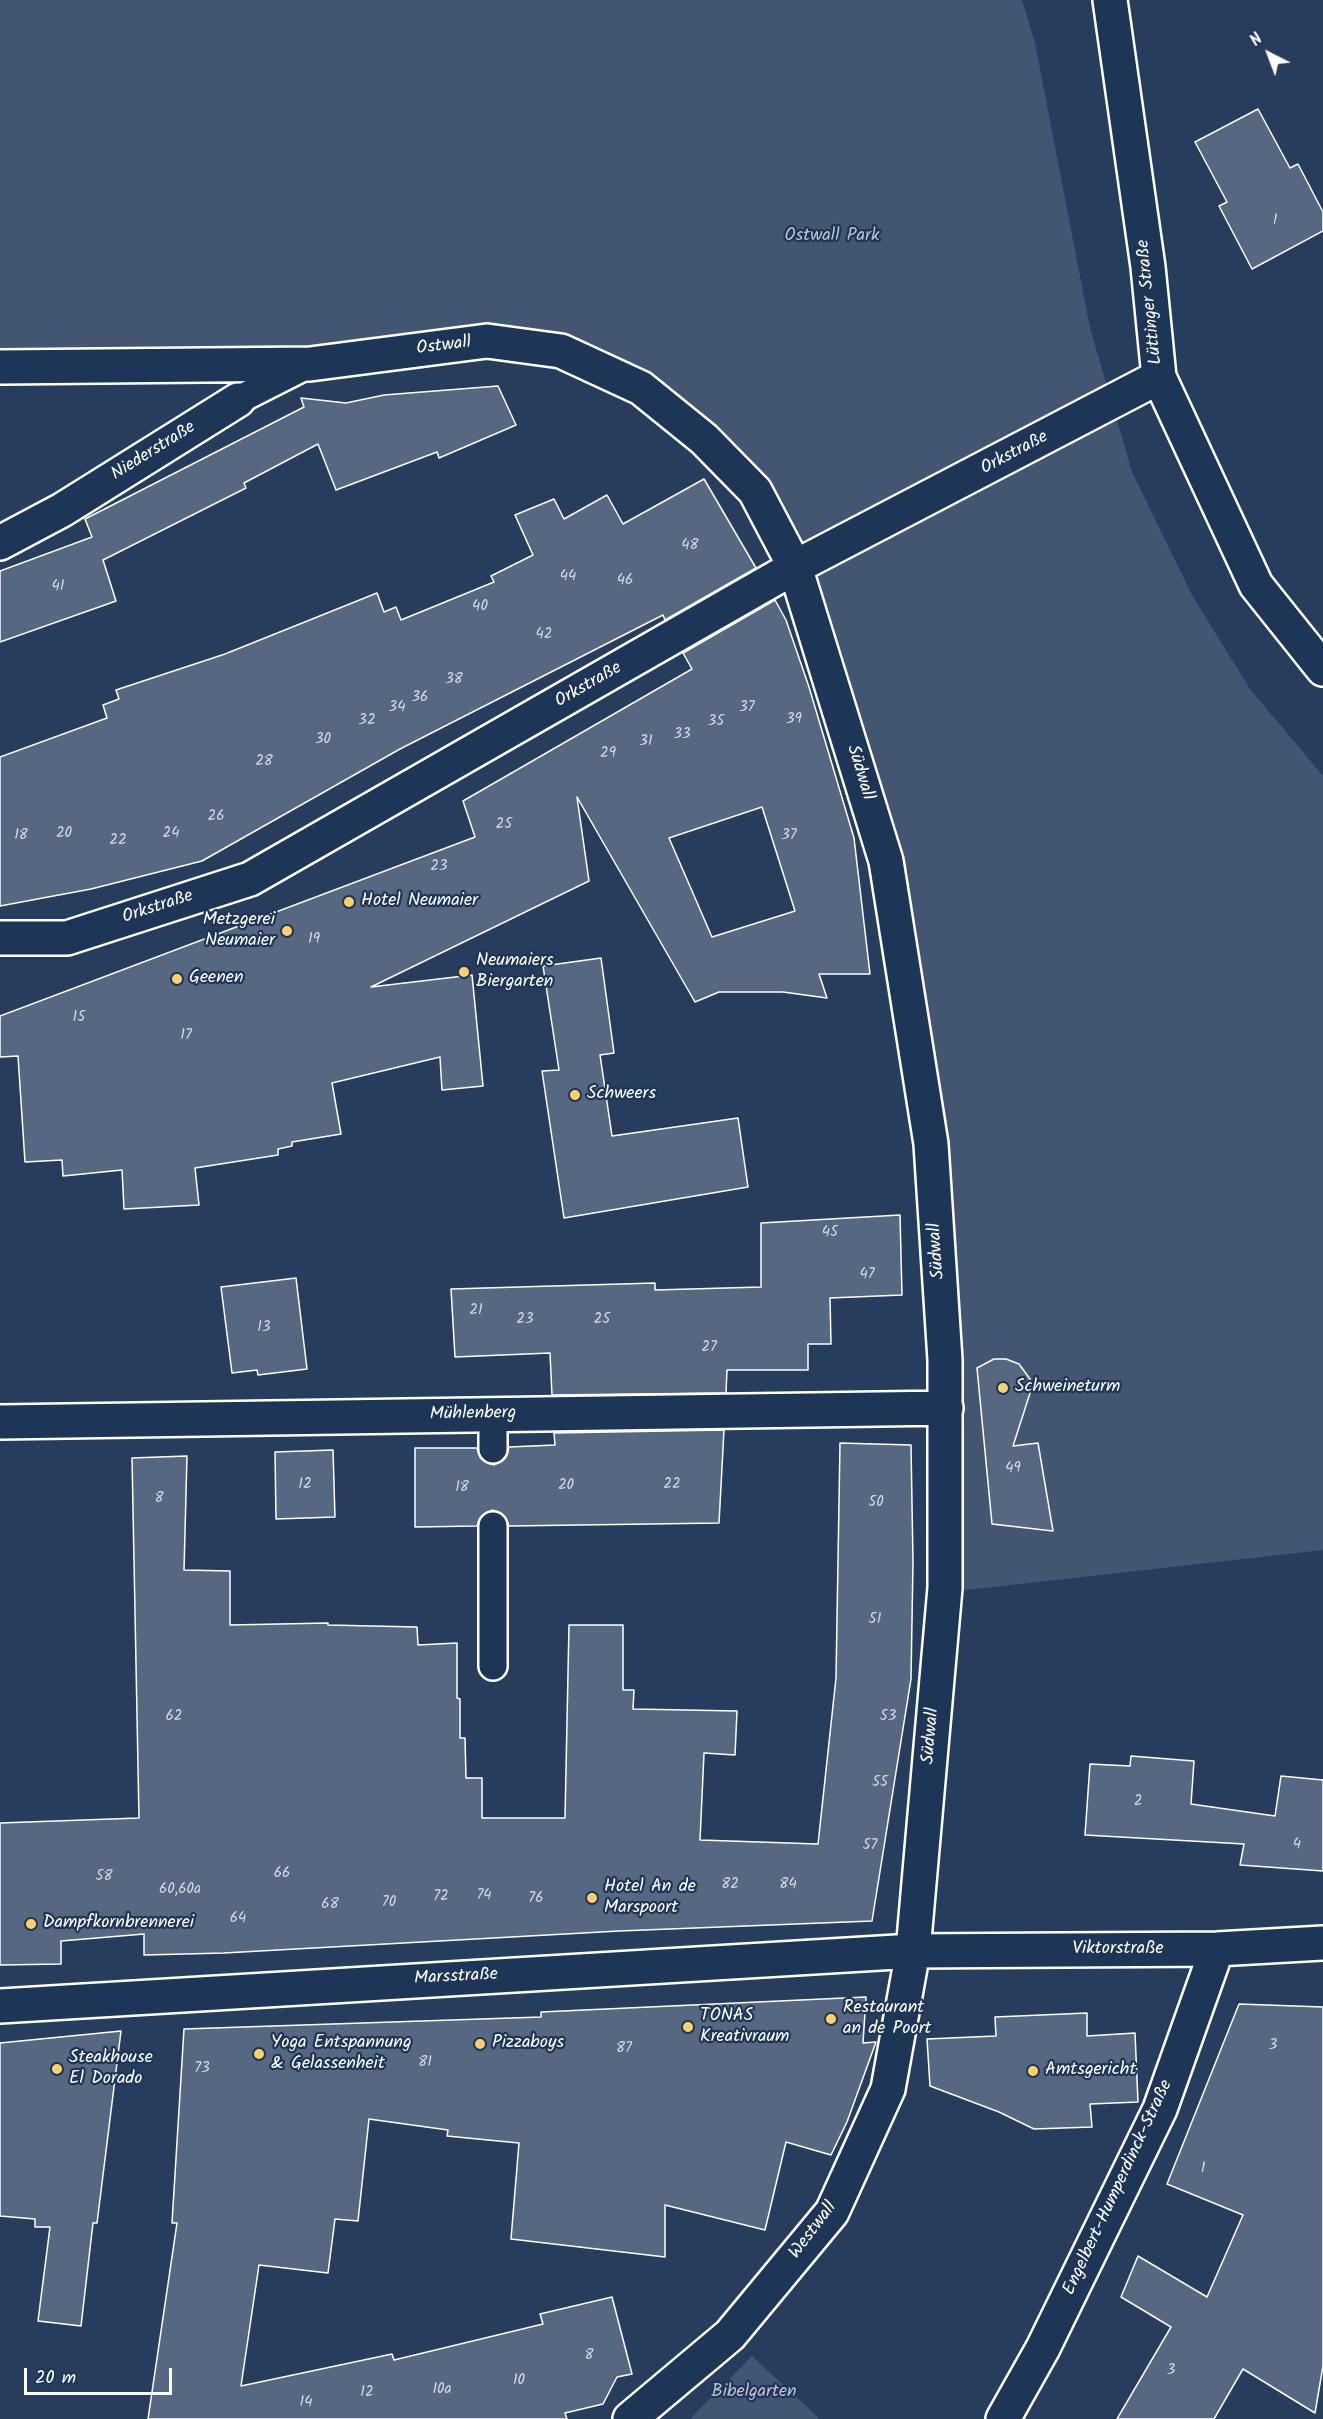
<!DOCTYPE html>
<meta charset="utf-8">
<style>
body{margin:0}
#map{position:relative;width:1323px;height:2419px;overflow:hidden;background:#263d5e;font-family:Kalam,sans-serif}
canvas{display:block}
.north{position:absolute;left:1239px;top:24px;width:60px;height:60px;-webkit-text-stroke:4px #1d3557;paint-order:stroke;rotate:318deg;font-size:16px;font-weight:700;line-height:24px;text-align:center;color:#fff}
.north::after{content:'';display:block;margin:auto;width:21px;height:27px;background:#fff;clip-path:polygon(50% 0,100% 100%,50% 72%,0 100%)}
.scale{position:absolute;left:24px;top:2368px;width:148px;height:27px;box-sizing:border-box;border:3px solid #fff;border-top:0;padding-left:8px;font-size:18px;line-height:21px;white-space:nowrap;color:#fff;-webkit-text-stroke:4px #1d3557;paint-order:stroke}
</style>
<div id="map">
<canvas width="1323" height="2419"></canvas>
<div class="north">N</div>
<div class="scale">20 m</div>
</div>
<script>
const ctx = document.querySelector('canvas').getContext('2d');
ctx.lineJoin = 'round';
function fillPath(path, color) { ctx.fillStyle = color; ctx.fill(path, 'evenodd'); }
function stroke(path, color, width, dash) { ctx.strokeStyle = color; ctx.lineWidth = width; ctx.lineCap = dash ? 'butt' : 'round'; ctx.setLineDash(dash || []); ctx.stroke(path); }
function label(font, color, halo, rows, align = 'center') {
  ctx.font = font + ' Kalam,sans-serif'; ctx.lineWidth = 4.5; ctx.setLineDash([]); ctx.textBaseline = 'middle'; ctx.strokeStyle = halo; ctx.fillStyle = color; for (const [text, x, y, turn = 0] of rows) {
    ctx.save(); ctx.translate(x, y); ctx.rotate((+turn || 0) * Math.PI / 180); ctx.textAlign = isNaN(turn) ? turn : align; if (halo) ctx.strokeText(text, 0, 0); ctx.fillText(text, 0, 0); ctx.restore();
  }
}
fillPath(new Path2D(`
 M0,0H1022L1035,43L1090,328L1132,472L1192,595L1250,689L1323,776V1550L967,1590L945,1588L946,1408L886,861L795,567L704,439L561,351L310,364L0,357Z
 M752,2356L820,2419H690Z`), '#425672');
const building = new Path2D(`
 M1258,109L1290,168L1298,164L1323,212V231L1252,269L1219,206L1227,202L1195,142Z
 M498,386L516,425L439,458L437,452L336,490L318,444L244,483L246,488L103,560L116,601L0,642V571L92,537L85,519L304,407L301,398L346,403L384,395Z
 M704,479L756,568L665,620L663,615L400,749L202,861L91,889L0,906V757L107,718L103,705L119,699L116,690L225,654L377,593L384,612L396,607L401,620L494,582L491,576L533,555L515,515L554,499L564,519L607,495L623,524Z
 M775,600L786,620L809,687L854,838L870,974H819L827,998L783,992H719L695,1002L577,797L589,881L371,987L472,975L483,1086L442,1090L440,1057L332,1083L341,1134L292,1142V1146L278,1149V1155L195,1168L199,1205L124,1209L122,1170L63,1176L62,1160L25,1162L18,1056L0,1057V1016L475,837L463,801L692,669L683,653ZM762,807L795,911L712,937L669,838Z
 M601,958L614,1053L600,1055L612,1136L738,1118L748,1187L564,1218L542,1071L559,1070L543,966Z
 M900,1215L902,1295L830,1298L831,1344H808V1370H727L726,1393L552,1395L550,1353L455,1357L451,1289L655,1283V1290L761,1287V1223Z
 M296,1278L307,1369L258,1375L257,1370L232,1373L221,1287Z
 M994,1359H1006L1019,1364L1030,1379L1031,1390L1013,1446L1038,1443L1053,1531L992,1524L977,1368Z
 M724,1430L719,1523L509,1526L501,1513L492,1510L480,1518L477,1526L415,1527V1448H477L480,1457L494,1465L506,1457L509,1447L555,1445L554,1433Z
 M840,1443L911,1445L913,1562L911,1679L872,1921L619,1931L224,1953L144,1955V1934L61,1941V1964L0,1965V1823L139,1818L132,1458L187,1456L184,1570L230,1571V1625L328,1623V1625L417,1627L418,1645L457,1643V1698L460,1699V1738H465L466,1778H482V1818H565L569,1625H623V1690H634L633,1709L737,1711L735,1755L704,1753L700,1840L818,1844L836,1678Z
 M333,1450L335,1517L276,1519L275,1452Z
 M1131,1756L1194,1761L1191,1804L1275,1816L1281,1776L1323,1780V1871L1240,1865L1244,1844L1085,1835L1090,1764L1130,1766Z
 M866,1997L863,2043L876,2042L847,2122L831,2155L786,2142L765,2230L665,2205V2257L511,2239L519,2143L447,2136L448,2130L369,2119L358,2221L335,2219L328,2273L259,2265L241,2386L392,2354L394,2360L543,2324L540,2314L612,2297L632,2374L617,2377L603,2404L565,2413L567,2419H148L177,2223H172L184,2029L541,2017V2012Z
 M1239,2004L1323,2007V2366L1315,2413L1243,2369L1214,2419H1117L1171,2327L1121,2297L1138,2256L1207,2297L1243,2215L1167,2184Z
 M1087,2013V2036L1135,2033L1138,2102L1090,2104L1092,2127L1034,2129L999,2112L930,2086L927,2039L996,2036L995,2017Z
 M121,2031L97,2223H93L81,2326L38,2321L50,2227H35V2219L0,2216V2043Z`);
fillPath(building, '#556781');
stroke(building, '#fff', 1.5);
const service = new Path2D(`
 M238,400L309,364
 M493,1449V1415
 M493,1666V1526`);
const minor = new Path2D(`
 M0,367L310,364L487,341L561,351L641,388L704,439L755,491L795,567L886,861L931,1144L945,1360V1588L913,1951L888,2089L832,2212L730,2335L630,2419
 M0,543L62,510L238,400
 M0,938H67L250,879L795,567L1159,377
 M0,1422L946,1408
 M0,2006L913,1951L1217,1949L1323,1943
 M1003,2419L1043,2348L1160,2109L1217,1949`);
const tertiary = new Path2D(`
 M1110,0L1148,267L1159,377L1256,585L1323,669`);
stroke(service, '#fff', 32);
stroke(minor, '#fff', 38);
stroke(tertiary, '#fff', 38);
stroke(service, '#1d3557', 27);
stroke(minor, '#1d3557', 33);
stroke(tertiary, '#1d3557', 33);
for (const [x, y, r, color] of [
 [349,902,6,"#ffd166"],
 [287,931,6,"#ffd166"],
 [464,972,6,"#ffd166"],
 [177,979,6,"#ffd166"],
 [575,1095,6,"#ffd166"],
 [1003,1388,6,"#ffd166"],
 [592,1898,6,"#ffd166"],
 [31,1924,6,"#ffd166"],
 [831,2019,6,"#ffd166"],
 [688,2027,6,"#ffd166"],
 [480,2044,6,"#ffd166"],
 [259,2054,6,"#ffd166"],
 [57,2069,6,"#ffd166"],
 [1033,2071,6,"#ffd166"]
]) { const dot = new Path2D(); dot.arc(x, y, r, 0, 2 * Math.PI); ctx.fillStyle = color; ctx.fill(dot); stroke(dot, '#1d3557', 2); }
label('15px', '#d4d9e0', null, [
 ["1",1275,221],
 ["48",690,546],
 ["44",568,577],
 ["46",625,581],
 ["41",58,587],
 ["40",480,607],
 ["42",544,635],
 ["38",454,680],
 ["36",420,698],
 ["34",397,708],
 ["37",747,708],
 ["39",794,720],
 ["32",367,721],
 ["35",716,722],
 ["33",682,735],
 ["30",323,740],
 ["31",646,742],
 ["29",608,754],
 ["28",264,762],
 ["26",216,817],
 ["25",504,825],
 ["20",64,834],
 ["24",171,834],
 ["18",21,836],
 ["37",789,836],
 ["22",118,841],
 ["23",439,867],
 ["19",314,940],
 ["15",79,1018],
 ["17",186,1036],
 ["45",830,1233],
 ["47",867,1275],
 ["21",476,1311],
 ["23",525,1320],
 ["25",602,1320],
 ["13",264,1328],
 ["27",709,1348],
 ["49",1013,1469],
 ["12",305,1485],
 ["22",672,1485],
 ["20",566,1486],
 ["18",462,1488],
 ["8",159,1499],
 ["50",876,1503],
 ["51",875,1620],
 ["62",174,1717],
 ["53",888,1717],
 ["55",880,1783],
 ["2",1138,1802],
 ["4",1297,1845],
 ["57",870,1846],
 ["66",282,1874],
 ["58",104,1877],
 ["82",730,1885],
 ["84",788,1885],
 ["60,60a",180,1890],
 ["74",484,1896],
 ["72",441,1897],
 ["76",536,1899],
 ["70",389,1903],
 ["68",330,1905],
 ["64",238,1919],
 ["3",1273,2046],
 ["87",624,2049],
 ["81",425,2063],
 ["73",202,2069],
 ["1",1203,2169],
 ["8",589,2356],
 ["3",1171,2371],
 ["10",519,2381],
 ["10a",442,2390],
 ["12",367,2393],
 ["14",306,2403]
]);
label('18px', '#bdc4ce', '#1d3557', [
 ["Ostwall Park",832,237],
 ["Bibelgarten",754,2393]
]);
label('18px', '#fff', '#1d3557', [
 ["Lüttinger Straße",1151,302,-96],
 ["Ostwall",444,347,-7],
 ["Niederstraße",154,452,-32],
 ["Orkstraße",1015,454,-28],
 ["Orkstraße",589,686,-30],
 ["Südwall",859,773,73],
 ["Orkstraße",158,908,-18],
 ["Südwall",938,1251,-94],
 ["Mühlenberg",473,1415,-1],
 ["Südwall",932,1736,-85],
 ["Viktorstraße",1118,1950],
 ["Marsstraße",456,1978,-3],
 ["Engelbert-Humperdinck-Straße",1119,2188,-65],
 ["Westwall",814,2231,-53]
]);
label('18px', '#fff', '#1d3557', [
 ["Hotel Neumaier",361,902],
 ["Metzgerei",275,921,"right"],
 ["Neumaier",275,942,"right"],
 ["Neumaiers",476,962],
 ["Biergarten",476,983],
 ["Geenen",189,979],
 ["Schweers",587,1095],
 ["Schweineturm",1015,1388],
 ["Hotel An de",604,1888],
 ["Marspoort",604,1909],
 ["Dampfkornbrennerei",43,1924],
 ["Restaurant",843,2009],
 ["an de Poort",843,2030],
 ["TONAS",700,2017],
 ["Kreativraum",700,2038],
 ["Yoga Entspannung",271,2044],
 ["& Gelassenheit",271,2065],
 ["Pizzaboys",492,2044],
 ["Steakhouse",69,2059],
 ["El Dorado",69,2080],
 ["Amtsgericht",1045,2071]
], 'left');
</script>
